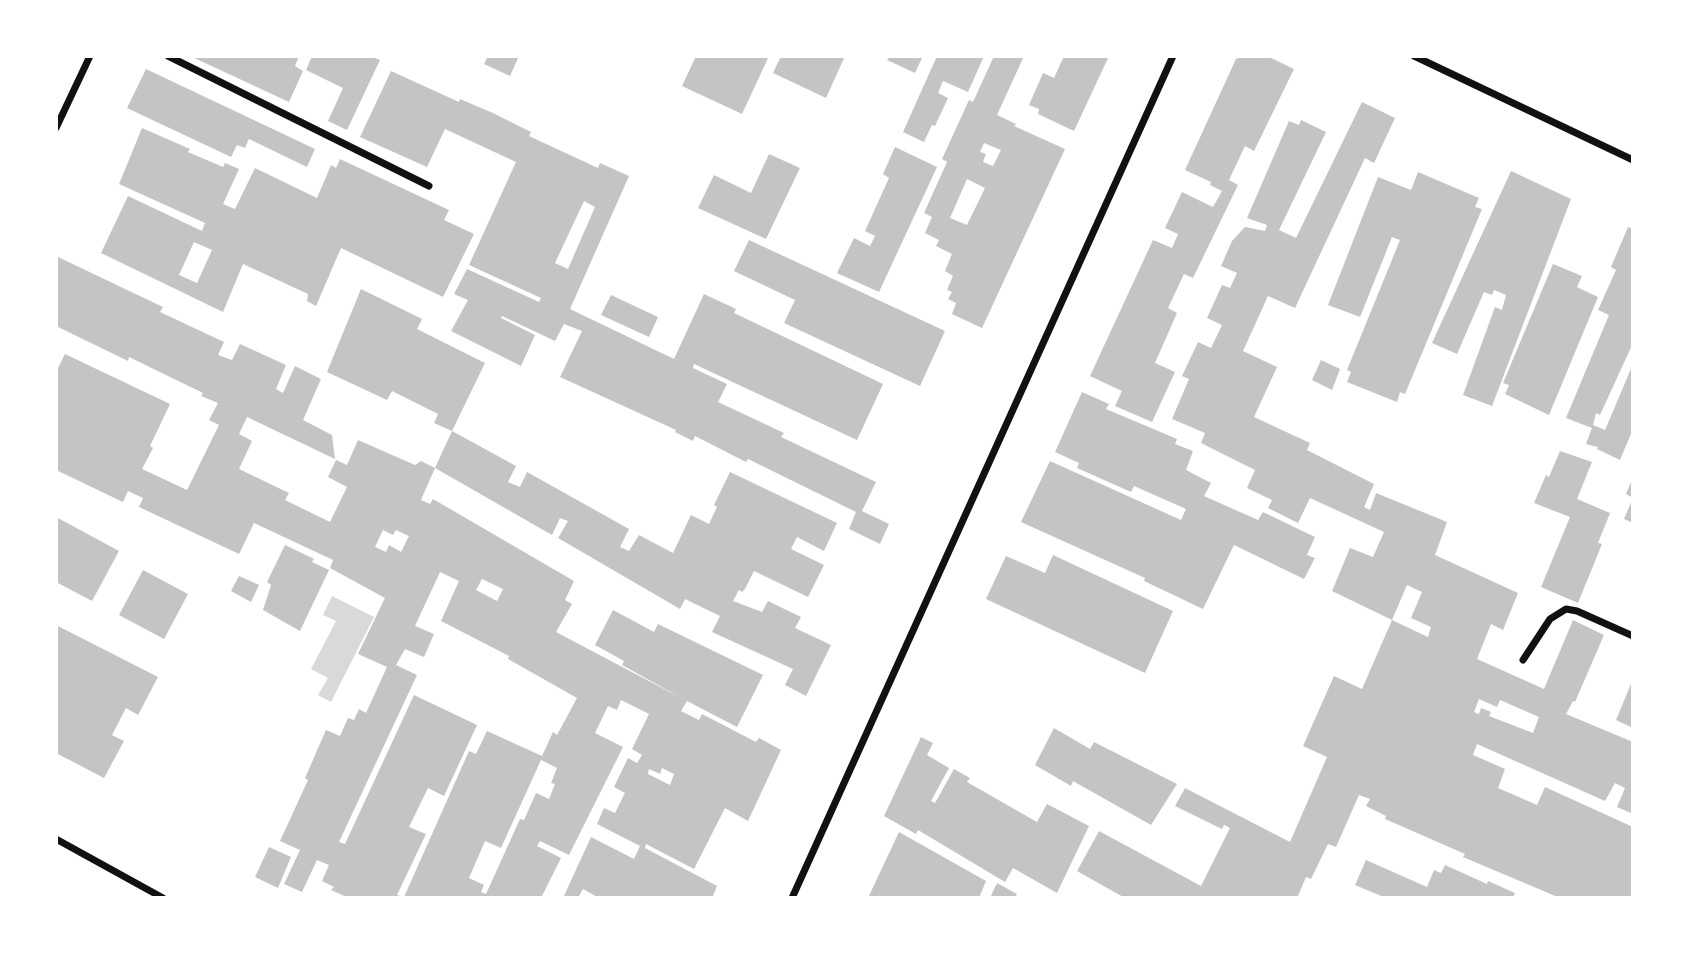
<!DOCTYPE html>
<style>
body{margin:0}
#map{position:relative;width:1689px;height:954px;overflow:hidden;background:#fff;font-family:"Libre Baskerville",serif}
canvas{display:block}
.frame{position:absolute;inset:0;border:58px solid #fff;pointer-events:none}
</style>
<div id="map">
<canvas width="1689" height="954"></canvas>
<div class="frame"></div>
</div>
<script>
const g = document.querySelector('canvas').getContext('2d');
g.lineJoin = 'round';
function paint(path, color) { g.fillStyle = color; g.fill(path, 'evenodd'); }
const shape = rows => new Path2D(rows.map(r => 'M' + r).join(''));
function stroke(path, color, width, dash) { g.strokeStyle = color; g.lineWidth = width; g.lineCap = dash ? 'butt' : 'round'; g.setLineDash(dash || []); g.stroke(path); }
const water = shape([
 [332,596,374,617,331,702,318,695,328,678,311,669,336,621,323,615]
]);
const building = shape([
 [190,56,299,56,295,66,303,71,289,102],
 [312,56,370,56,380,60,347,130,328,121,343,88,306,70],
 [488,56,519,56,510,76,484,64],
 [696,56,769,56,742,114,682,86],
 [781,56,845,56,826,98,773,73],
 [890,56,923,56,915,73,887,60],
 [937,56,984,56,968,92,943,81,938,93,948,98,935,126,932,125,924,142,903,132],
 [994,56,1024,56,997,115,1016,124,1014,126,1065,149,982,328,952,314,956,303,948,299,952,292,947,290,953,276,945,271,952,254,936,246,939,240,925,233,932,217,924,213,947,162,942,159,969,100,973,102],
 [984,143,1001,150,993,166,983,162,986,154,980,152],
 [967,179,985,188,967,225,950,218],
 [1064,56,1109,56,1074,131,1038,114,1039,109,1029,105,1043,73,1054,78],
 [1242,56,1267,56,1294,69,1254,151,1245,146,1229,180,1238,185,1193,278,1184,274,1168,308,1177,313,1155,363,1175,372,1152,422,1115,406,1122,391,1090,376,1153,240,1172,248,1178,234,1165,228,1182,192,1213,207,1222,191,1210,185,1211,182,1185,170,1236,59],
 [146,69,315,149,307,167,249,139,245,148,237,145,231,157,127,108],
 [391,71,459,102,460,99,493,113,531,132,529,136,598,168,600,163,629,176,570,309,674,359,704,294,736,309,734,313,883,384,857,440,694,364,693,368,727,384,718,402,784,433,781,437,876,482,862,511,889,524,880,544,849,529,856,512,748,459,746,462,695,436,693,441,675,432,676,430,560,377,582,331,564,324,555,341,502,316,501,318,535,335,521,366,451,331,468,300,454,294,467,269,539,302,541,298,469,265,516,162,445,129,427,167,360,137],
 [584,201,595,207,568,269,555,263],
 [1362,102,1395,118,1374,163,1365,158,1295,308,1268,296,1243,351,1277,367,1254,417,1310,443,1307,450,1374,484,1364,507,1370,510,1376,493,1447,522,1435,555,1518,593,1503,630,1491,624,1477,659,1544,689,1573,620,1604,635,1575,702,1573,701,1566,714,1633,742,1633,814,1617,807,1625,788,1615,783,1605,801,1477,744,1473,755,1505,769,1498,788,1537,805,1545,787,1633,827,1633,898,1560,898,1463,857,1465,854,1385,819,1386,816,1366,806,1370,799,1359,795,1336,847,1328,844,1311,879,1306,877,1297,898,1125,898,1077,871,1099,831,1201,886,1230,828,1224,825,1222,829,1175,806,1185,788,1290,842,1327,757,1303,746,1334,676,1362,689,1392,620,1332,591,1350,548,1373,557,1384,532,1310,498,1298,523,1268,508,1272,500,1247,488,1255,470,1201,443,1205,433,1172,419,1189,379,1182,376,1198,342,1211,348,1222,325,1207,318,1222,285,1230,288,1237,273,1221,266,1232,241,1245,227,1265,231,1267,225,1247,218,1289,121,1299,125,1301,120,1326,132,1279,230,1296,238],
 [1407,585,1422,592,1411,618,1431,627,1428,637,1392,620],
 [1479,699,1497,707,1500,700,1539,717,1533,733,1489,716,1491,712,1481,708,1479,714,1474,712],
 [142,128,190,149,188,152,223,167,225,163,239,169,223,204,235,209,255,168,317,198,331,165,336,168,340,159,449,210,444,220,474,234,443,297,341,248,316,306,307,301,308,294,243,264,223,312,101,253,128,196,202,231,205,223,119,184],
 [194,242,212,250,197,283,179,275],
 [895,147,937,167,879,292,837,273,854,238,870,246,875,236,865,231,889,178,883,174],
 [769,154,800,168,766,239,698,208,714,175,751,193],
 [1511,171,1571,199,1492,406,1463,395,1495,307,1502,310,1506,295,1494,290,1492,295,1484,292,1457,354,1432,343],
 [1418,172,1479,198,1475,207,1482,209,1405,394,1400,392,1397,402,1347,382,1351,372,1347,370,1400,240,1392,237,1360,317,1328,305,1378,177,1411,190],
 [1628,227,1633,229,1633,343,1600,415,1596,413,1593,425,1605,430,1633,364,1633,429,1620,460,1597,449,1598,447,1586,444,1592,428,1566,418,1609,315,1598,310,1616,270,1611,267],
 [749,240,945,331,920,386,784,323,795,300,734,271],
 [58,257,163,307,160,312,224,342,218,355,232,360,240,344,286,365,276,389,283,393,295,366,321,379,303,420,332,435,335,459,247,417,239,434,252,441,239,469,289,493,285,500,330,522,347,487,328,477,336,460,347,465,358,440,415,465,421,461,435,468,421,500,430,504,433,499,574,581,565,600,572,604,556,632,683,699,622,665,624,661,595,645,613,610,654,632,658,624,763,675,737,727,687,701,681,711,699,720,702,714,756,742,759,738,781,750,748,821,725,808,694,869,646,844,645,848,717,886,712,898,599,898,583,889,579,896,582,898,563,898,591,837,634,859,640,846,597,824,604,808,615,813,625,793,614,787,628,758,637,763,642,755,632,749,649,714,621,700,617,710,608,706,595,733,623,747,569,855,540,841,537,846,561,858,541,898,349,898,331,890,334,887,322,881,329,865,317,860,302,892,284,884,300,850,280,841,308,780,305,778,326,730,340,736,348,718,354,720,359,709,366,713,387,667,358,654,385,598,330,568,333,560,254,523,239,554,139,507,143,498,128,491,123,502,56,470,56,372,65,354,170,404,150,446,153,448,142,469,187,490,219,425,209,420,218,403,201,396,203,393,129,357,128,361,56,326,56,262],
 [383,530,393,535,396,530,409,536,401,552,389,545,386,552,375,547],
 [440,572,459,581,441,621,509,656,508,659,577,698,557,735,553,732,542,756,487,731,476,754,469,751,404,897,397,895,426,834,409,827,428,788,444,796,477,725,414,695,345,844,339,842,417,675,396,665,405,649,424,657,434,634,415,626],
 [482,579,503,589,497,601,476,590],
 [541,760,557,768,551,783,555,784,549,799,536,793,524,820,520,819,486,894,481,892,484,885,469,878,485,841,501,848],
 [662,768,674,774,670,785,648,774,649,769,660,774],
 [1553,264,1582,276,1577,287,1598,297,1549,415,1505,394,1509,385,1503,383],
 [361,289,422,319,417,329,485,363,452,431,434,423,438,414,392,391,387,400,327,372],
 [611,295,658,317,649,337,601,315],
 [1321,360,1340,369,1332,390,1312,380],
 [1082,392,1109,404,1106,409,1177,439,1175,444,1193,451,1186,470,1211,483,1204,496,1258,520,1263,512,1315,537,1307,555,1315,558,1304,579,1234,545,1203,609,1144,581,1145,578,1021,522,1050,461,1181,520,1186,509,1134,486,1131,492,1077,468,1079,463,1055,452],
 [452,431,516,466,508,482,520,487,527,472,629,529,620,547,629,551,639,535,673,553,691,515,709,524,717,507,714,505,730,472,837,523,824,551,797,537,791,549,824,565,808,597,754,571,745,589,742,592,739,590,733,601,762,612,768,601,801,617,795,628,831,645,806,696,785,685,793,669,712,632,720,616,685,599,680,609,558,538,568,521,560,518,552,535,435,468],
 [1560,451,1592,462,1577,499,1610,513,1598,543,1602,544,1578,603,1541,587,1570,517,1534,503,1546,475,1549,477],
 [1633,477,1633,498,1626,494],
 [1633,498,1633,523,1624,519],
 [56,517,119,551,92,601,56,582],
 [285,545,314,559,312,562,329,570,300,631,263,610,271,585,267,582],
 [1053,555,1173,611,1145,673,986,599,1006,556,1045,573],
 [143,570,188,594,164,639,119,615],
 [239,576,259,585,251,602,231,591],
 [56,625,158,677,138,715,126,708,112,735,124,741,104,778,56,753],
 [1633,679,1633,728,1616,720],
 [1054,728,1090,749,1094,742,1177,784,1151,825,1073,781,1071,786,1035,765],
 [921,737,933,743,927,755,949,768,931,801,935,803,954,769,970,778,967,782,1037,822,1047,804,1089,826,1057,893,1013,868,1005,882,918,830,916,834,884,816],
 [899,832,986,881,979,898,868,898],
 [269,847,291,857,278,888,255,877],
 [1366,860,1427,887,1434,870,1441,873,1445,865,1487,884,1488,881,1515,893,1513,898,1386,898,1355,885],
 [997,883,1017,894,1015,898,990,898]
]);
const minor = shape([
 [168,56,429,186],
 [1414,56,1633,160],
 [56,128,90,56],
 [1523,660,1550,619,1566,609,1577,611,1633,636],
 [56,839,163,898],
 [792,898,1173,56]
]);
paint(water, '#d9d9d9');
paint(building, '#c4c4c4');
stroke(minor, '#111', 7);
</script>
